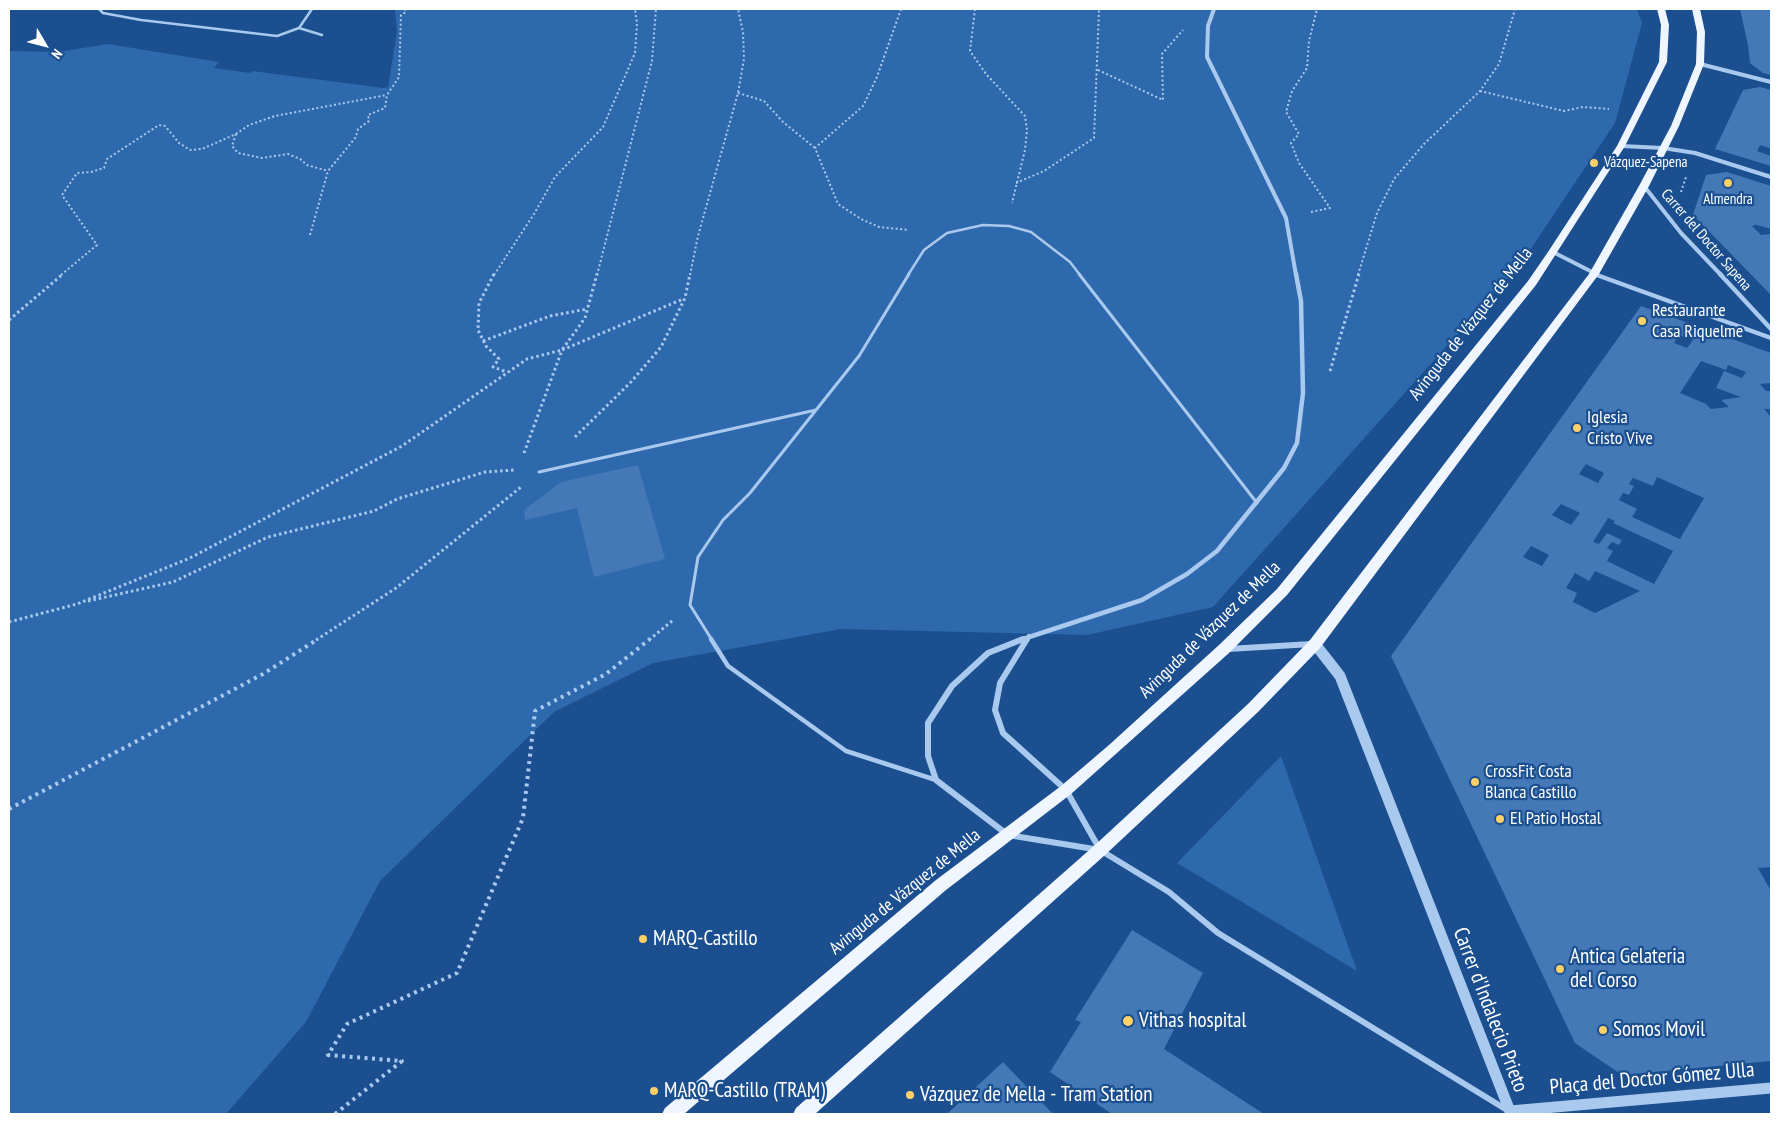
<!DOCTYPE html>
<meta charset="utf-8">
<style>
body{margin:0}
#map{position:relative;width:1780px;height:1123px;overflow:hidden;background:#1b4f8f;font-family:"PT Sans Narrow",sans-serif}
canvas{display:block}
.frame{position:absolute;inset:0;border:10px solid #fff;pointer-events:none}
.north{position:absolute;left:20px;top:20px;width:50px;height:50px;-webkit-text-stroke:4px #1b4f8f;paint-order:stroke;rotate:127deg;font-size:14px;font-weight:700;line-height:20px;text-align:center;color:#fff}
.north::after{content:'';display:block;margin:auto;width:18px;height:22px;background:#fff;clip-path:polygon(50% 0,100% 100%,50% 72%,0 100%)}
</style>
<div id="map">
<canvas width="1780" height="1123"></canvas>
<div class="frame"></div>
<div class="north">N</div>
</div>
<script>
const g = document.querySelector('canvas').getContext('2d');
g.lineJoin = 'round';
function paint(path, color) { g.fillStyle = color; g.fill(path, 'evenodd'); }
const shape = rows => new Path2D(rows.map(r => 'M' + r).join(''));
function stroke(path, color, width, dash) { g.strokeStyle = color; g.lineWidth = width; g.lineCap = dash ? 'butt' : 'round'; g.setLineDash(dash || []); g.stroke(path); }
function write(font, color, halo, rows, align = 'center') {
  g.font = font + ' "PT Sans Narrow",sans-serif'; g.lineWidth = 4.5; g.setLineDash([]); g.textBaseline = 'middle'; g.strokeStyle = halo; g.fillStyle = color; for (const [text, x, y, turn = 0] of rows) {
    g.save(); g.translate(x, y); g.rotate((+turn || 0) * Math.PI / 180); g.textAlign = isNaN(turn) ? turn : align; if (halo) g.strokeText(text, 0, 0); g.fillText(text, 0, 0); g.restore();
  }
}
const green = shape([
 [395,9,1637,9,1642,23,1615,123,1522,262,1213,607,1087,635,841,629,653,663,554,712,380,881,306,1022,226,1114,9,1114,9,51,58,52,108,44,219,62,214,68,250,73,252,71,384,88,388,87,397,31],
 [1281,756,1357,971,1177,863]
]);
const building = shape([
 [1740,9,1771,9,1771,75,1763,73,1750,63,1748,45],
 [1760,87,1771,90,1771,149,1760,145,1757,151,1771,156,1771,166,1715,149,1743,90],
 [1727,172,1771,186,1771,229,1754,224,1756,225,1752,226,1761,235,1771,234,1771,295,1693,215,1706,175],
 [1641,306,1771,353,1771,383,1760,384,1766,391,1771,391,1771,409,1764,409,1771,417,1771,867,1758,868,1771,891,1771,1061,1622,1075,1575,1043,1391,656],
 [1679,335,1693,340,1687,348,1674,343],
 [1701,361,1726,370,1728,365,1746,372,1742,378,1724,371,1716,388,1741,397,1721,400,1729,407,1711,409,1706,404,1680,393],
 [1586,464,1604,473,1598,483,1579,474],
 [1657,477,1704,498,1680,539,1632,517,1637,509,1619,500,1623,493,1629,495,1634,486,1629,484,1633,478,1653,486],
 [1561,504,1580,513,1571,525,1552,515],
 [1608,518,1615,521,1613,523,1673,551,1654,584,1607,561,1613,551,1607,548,1612,542,1619,545,1622,540,1607,533,1599,544,1593,542],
 [1531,546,1549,555,1542,566,1523,557],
 [1595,571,1640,591,1595,613,1573,602,1577,593,1566,588,1575,573,1589,581],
 [638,465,665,559,594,577,577,508,525,520,524,510,561,482],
 [1132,930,1203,973,1164,1049,1264,1114,1112,1114,1050,1072,1081,1022,1075,1020],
 [1003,1062,1053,1114,947,1114]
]);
const pathFar2 = shape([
 [901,9,877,77,863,106,815,148,838,204,861,219,879,227,909,230],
 [975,9,970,51,986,74,1025,116,1027,130,1025,150,1012,203],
 [1098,70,1163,100,1162,54,1183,30],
 [1480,91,1564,111,1583,107,1609,109],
 [738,93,764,101,783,122,815,148],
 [236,134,232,146,238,153,262,158,288,154,300,159,307,165,328,171],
 [1016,183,1044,171,1094,138,1099,9],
 [1681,192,1686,177],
 [1311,212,1330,208,1299,163,1291,143,1299,134,1286,112,1292,91,1307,68,1309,41,1317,9],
 [310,235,328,171,356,137,358,129,369,121,368,115,385,108,387,95,399,77,401,15,406,12,405,9],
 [61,275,97,245,62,195,77,173,91,172,104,168,107,159,159,125,165,126,179,143,190,150,202,149,236,134,249,125,275,116,387,95],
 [494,275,534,214,555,177,603,127,635,53,637,23,635,9],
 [597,275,652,61,656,9],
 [690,275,698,236,738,93,744,59,743,32,738,9],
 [1358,275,1377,213,1394,179,1424,144,1480,91,1499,64,1515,9]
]);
const pathFar1 = shape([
 [494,274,479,303,478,330,486,346,499,359,493,367,507,372],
 [9,320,63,274],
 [483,341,550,316,587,309],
 [1330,371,1359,274],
 [575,437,631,382,661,347,685,298,690,274],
 [524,453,562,350,683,299],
 [88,601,173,582,268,537,374,511,397,499,485,472,514,470],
 [9,622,77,604,190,558,402,446,527,359,562,350,585,318,597,274],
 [316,640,396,588,521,487],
 [649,640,672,621]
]);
const path = shape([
 [9,809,263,674,318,639],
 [335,1114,402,1061,328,1055,347,1024,457,973,523,818,535,711,606,674,650,639]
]);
const serviceFar2 = shape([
 [99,9,103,13,141,20,277,36,299,28,312,9],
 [299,28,322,35],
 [908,275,924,250,947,233,983,225,1009,226,1031,232,1070,262,1080,275]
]);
const serviceFar1 = shape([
 [1079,274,1257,503],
 [539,472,816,410],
 [712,640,690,605,698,557,723,520,750,493,859,356,909,274]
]);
const service = shape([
 [711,639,728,666,846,751,936,780]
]);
const minorFar2 = shape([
 [1214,9,1208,26,1207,57,1286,218,1296,275],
 [1700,64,1771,82],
 [1621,146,1663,148,1695,153,1771,177],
 [1644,186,1681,233,1721,275],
 [1553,252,1598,275]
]);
const minorFar1 = shape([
 [1594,274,1771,338],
 [1720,274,1771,329],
 [1020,640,1142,600,1187,574,1217,551,1284,468,1297,443,1303,393,1301,301,1296,274],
 [1027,640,1029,636]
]);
const minor = shape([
 [1023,639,988,653,952,686,928,723,928,756,936,780,1008,835,1100,850,1169,892,1218,933,1507,1110],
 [1027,639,1000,683,995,710,1003,733,1066,790,1099,848],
 [1228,649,1312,644]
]);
const tertiary = shape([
 [1315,644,1340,676,1511,1114],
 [1510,1111,1771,1088]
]);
const primary = shape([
 [1657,9,1665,9,1669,25,1667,62,1625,146,1536,285,1287,595,1229,653,1071,794,946,890,684,1114,662,1114,665,1108,936,880,1061,786,1109,745,1219,645,1277,589,1528,281,1548,252,1617,146,1659,62,1661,25,1657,9],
 [1692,9,1700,9,1705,32,1704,64,1679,126,1649,186,1599,274,1320,648,1258,712,1105,855,815,1114,793,1114,796,1108,1095,845,1248,704,1310,640,1589,274,1639,186,1671,126,1696,64,1697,32,1692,9]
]);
const markers = [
 [1594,163,5,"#ffd166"],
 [1728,183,5,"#ffd166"],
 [1642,321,5,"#ffd166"],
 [1577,428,5,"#ffd166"],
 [1475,782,5,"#ffd166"],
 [1500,819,5,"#ffd166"],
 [643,939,5,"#ffd166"],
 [1560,969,5,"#ffd166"],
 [1128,1021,6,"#ffd166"],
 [1603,1030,5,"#ffd166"],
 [654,1091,5,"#ffd166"],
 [910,1095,5,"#ffd166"]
];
const farPoinames = [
 ["Vázquez-Sapena",1604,163],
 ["Almendra",1728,200,"center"]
];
const farStreetnames = [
 ["Carrer del Doctor Sapena",1706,240,49]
];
const poiNames = [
 ["Restaurante",1652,311],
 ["Casa Riquelme",1652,332],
 ["Iglesia",1587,418],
 ["Cristo Vive",1587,439],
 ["CrossFit Costa",1485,772],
 ["Blanca Castillo",1485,793],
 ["El Patio Hostal",1510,819]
];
const streetNames = [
 ["Avinguda de Vázquez de Mella",1471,324,-52],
 ["Avinguda de Vázquez de Mella",1210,630,-44],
 ["Avinguda de Vázquez de Mella",905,892,-39]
];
const nearPoinames = [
 ["MARQ-Castillo",653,939],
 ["Antica Gelateria",1570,957],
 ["del Corso",1570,981],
 ["Vithas hospital",1139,1021],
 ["Somos Movil",1613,1030],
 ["MARQ-Castillo (TRAM)",664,1091],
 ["Vázquez de Mella - Tram Station",920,1095]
];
const nearStreetnames = [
 ["Carrer d'Indalecio Prieto",1490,1010,69],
 ["Plaça del Doctor Gómez Ulla",1652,1079,-5]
];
paint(green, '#2e69ad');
paint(building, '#4478b7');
stroke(pathFar2, '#a9c9ee', 2, [2, 2.5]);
stroke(pathFar1, '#a9c9ee', 3, [2.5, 3]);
stroke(path, '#a9c9ee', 4, [3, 4.5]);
stroke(serviceFar2, '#a9c9ee', 2.5);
stroke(serviceFar1, '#a9c9ee', 3);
stroke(service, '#a9c9ee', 4.5);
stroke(minorFar2, '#a9c9ee', 4);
stroke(minorFar1, '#a9c9ee', 4.5);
stroke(minor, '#a9c9ee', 6);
stroke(tertiary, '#a9c9ee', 11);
paint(primary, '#f0f6ff');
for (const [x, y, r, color] of markers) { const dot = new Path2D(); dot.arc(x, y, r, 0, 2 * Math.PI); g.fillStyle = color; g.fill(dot); stroke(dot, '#1b4f8f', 2); }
write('15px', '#fff', '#1b4f8f', farPoinames, 'left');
write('15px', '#fff', '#1b4f8f', farStreetnames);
write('18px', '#fff', '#1b4f8f', poiNames, 'left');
write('18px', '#fff', '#1b4f8f', streetNames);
write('21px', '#fff', '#1b4f8f', nearPoinames, 'left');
write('21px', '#fff', '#1b4f8f', nearStreetnames);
</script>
